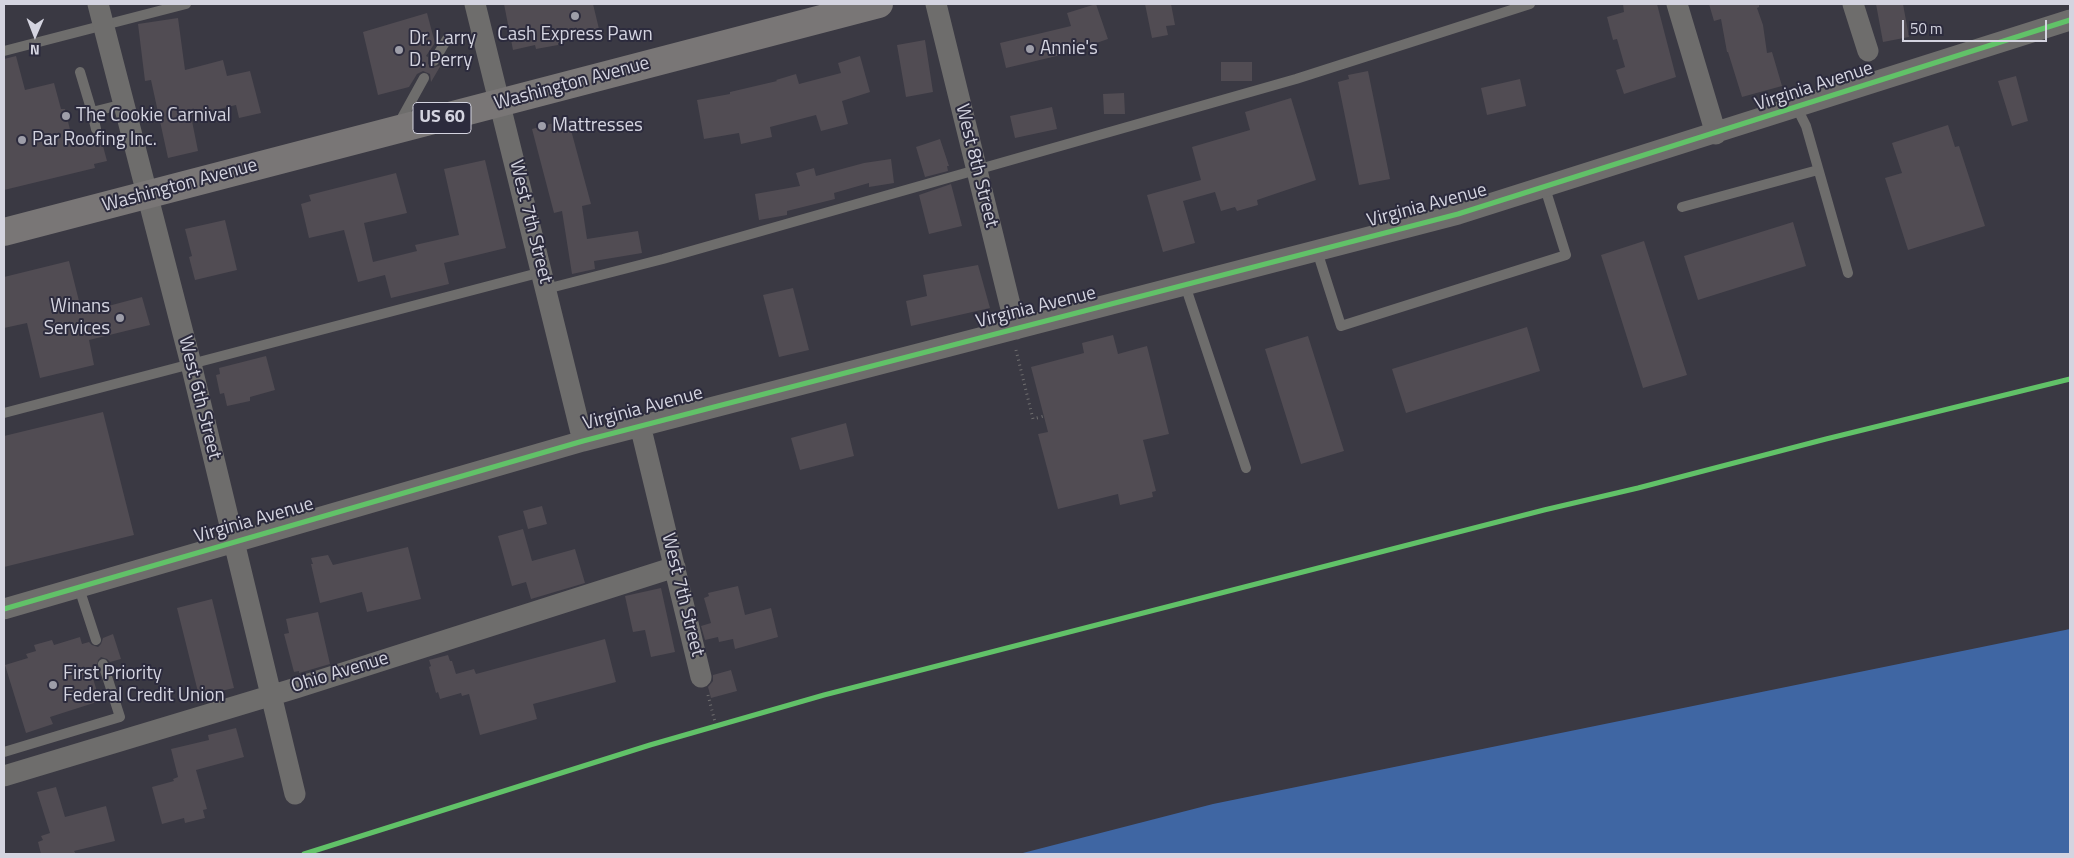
<!DOCTYPE html>
<style>
body{margin:0}
#map{position:relative;width:2074px;height:858px;overflow:hidden;background:#3a3943;font-family:"Titillium Web",sans-serif}
canvas{display:block}
.frame{position:absolute;inset:0;border:5px solid #d4d4e0;pointer-events:none}
.north{position:absolute;left:10px;top:10px;width:50px;height:50px;-webkit-text-stroke:4px #2c2b3d;paint-order:stroke;rotate:181deg;font-size:14px;font-weight:700;line-height:20px;text-align:center;color:#d4d4e0}
.north::after{content:'';display:block;margin:auto;width:18px;height:22px;background:#d4d4e0;clip-path:polygon(50% 0,100% 100%,50% 72%,0 100%)}
.scale{position:absolute;left:1902px;top:20px;width:145px;height:22px;box-sizing:border-box;border:2px solid #d4d4e0;border-top:0;padding-left:6px;font-size:15px;line-height:18px;white-space:nowrap;color:#d4d4e0;-webkit-text-stroke:4px #2c2b3d;paint-order:stroke}
</style>
<div id="map">
<canvas width="2074" height="858"></canvas>
<div class="frame"></div>
<div class="north">N</div>
<div class="scale">50 m</div>
</div>
<script>
const g = document.querySelector('canvas').getContext('2d');
g.lineJoin = 'round';
function paint(path, color) { g.fillStyle = color; g.fill(path, 'evenodd'); }
const shape = rows => new Path2D(rows.map(r => 'M' + r).join(''));
function stroke(path, color, width, dash) { g.strokeStyle = color; g.lineWidth = width; g.lineCap = dash ? 'butt' : 'round'; g.setLineDash(dash || []); g.stroke(path); }
function write(font, color, halo, rows, align = 'center') {
  g.font = font + ' "Titillium Web",sans-serif'; g.lineWidth = 4; g.setLineDash([]); g.textBaseline = 'middle'; g.strokeStyle = halo; g.fillStyle = color; for (const [text, x, y, turn = 0] of rows) {
    g.save(); g.translate(x, y); g.rotate((+turn || 0) * Math.PI / 180); g.textAlign = isNaN(turn) ? turn : align; if (halo) g.strokeText(text, 0, 0); g.fillText(text, 0, 0); g.restore();
  }
}
const water = shape([
 [2070,629,2070,854,1019,854,1213,804]
]);
const building = shape([
 [504,4,593,4,599,29,594,30,595,33,583,37,558,43,558,45,536,49,535,45,513,50],
 [1096,4,1108,39,1061,55,1006,68,1000,43,1071,26,1067,13],
 [1145,4,1171,4,1175,25,1166,26,1168,35,1152,38],
 [1623,4,1657,4,1676,77,1624,94,1616,70,1625,67,1617,39,1613,40,1607,17,1624,12],
 [1709,4,1759,4,1759,7,1757,8,1763,25,1767,53,1772,52,1782,86,1742,97,1728,52,1727,52,1721,19,1714,21],
 [1876,4,1903,4,1909,37,1883,42],
 [427,13,435,43,426,56,428,57,428,64,433,68,441,65,431,82,430,74,423,71,417,74,409,87,378,95,363,32],
 [178,18,185,70,223,60,227,76,250,71,261,113,239,118,236,105,191,116,198,151,168,158,151,80,145,81,138,24],
 [925,40,933,92,906,97,897,45],
 [16,56,25,90,54,83,61,109,65,109,72,138,86,135,87,139,100,135,107,161,94,164,95,168,4,190,4,59],
 [860,56,870,92,842,101,848,124,821,131,816,115,770,127,772,137,741,144,739,133,704,139,697,100,730,94,730,92,777,81,776,80,796,74,799,84,841,73,838,63],
 [1221,62,1252,62,1252,81,1221,81],
 [1368,71,1390,179,1359,185,1338,82,1349,79,1348,75],
 [2016,76,2028,121,2012,126,1998,81],
 [1520,79,1526,106,1487,115,1481,88],
 [1124,93,1125,114,1104,114,1103,94],
 [1291,98,1316,180,1257,200,1258,205,1237,211,1235,207,1221,211,1215,192,1183,201,1195,243,1163,252,1147,195,1201,180,1192,147,1250,130,1245,112],
 [1052,107,1057,129,1015,138,1010,116],
 [568,119,591,204,582,206,587,239,638,231,642,253,594,261,595,269,572,274,562,211,554,213,532,129],
 [1948,125,1955,147,1959,146,1985,226,1908,250,1885,178,1902,173,1892,143],
 [940,139,949,166,947,166,948,171,925,177,916,147],
 [891,159,894,183,869,187,869,183,834,193,835,199,787,211,787,215,759,220,755,194,800,186,796,173,814,168,816,176,864,163],
 [485,160,506,248,444,263,449,284,391,298,385,275,358,282,344,230,309,238,301,204,311,201,309,195,396,173,407,213,364,223,373,262,417,251,415,245,459,235,444,169],
 [951,184,962,226,929,234,919,195],
 [225,220,237,270,195,280,189,257,192,256,185,229],
 [1793,222,1806,266,1698,300,1684,256],
 [1644,241,1687,375,1643,388,1601,255],
 [69,261,82,313,142,297,150,325,89,340,94,365,40,378,27,323,4,328,4,277],
 [978,265,990,308,911,326,906,301,927,296,923,275],
 [793,288,809,350,779,357,763,295],
 [1527,327,1540,371,1406,413,1392,369],
 [1113,335,1118,354,1147,346,1169,434,1143,440,1156,491,1152,492,1153,497,1120,505,1118,494,1058,509,1038,434,1048,432,1031,367,1084,353,1082,343],
 [1308,336,1344,451,1301,464,1265,349],
 [266,356,275,390,250,397,250,401,227,406,224,393,220,394,216,375,220,374,219,368],
 [103,412,134,535,4,567,4,436],
 [846,423,854,456,800,470,791,438],
 [542,506,547,524,528,529,523,511],
 [523,529,532,561,575,549,585,583,531,599,526,582,512,586,498,536],
 [408,547,421,599,367,612,362,592,320,603,311,564,313,564,311,558,328,555,333,565],
 [738,586,745,615,771,608,778,637,735,649,733,639,719,642,718,637,705,640,701,626,711,623,704,598,709,596,708,593],
 [661,588,675,652,651,657,645,630,633,632,625,596],
 [212,599,234,688,199,696,177,608],
 [318,612,330,664,299,673,299,671,294,672,284,634,289,633,286,619],
 [113,634,121,659,110,662,107,659,101,657,98,660,97,666,90,669,100,701,50,717,53,724,26,733,5,665,28,658,26,654,36,651,34,645,52,640,54,645,80,637,82,644,89,642,92,645,98,647,101,644,103,638],
 [605,639,616,682,533,704,537,719,480,735,469,694,462,696,461,693,440,699,438,692,436,693,429,667,431,666,429,660,448,655,450,661,452,661,456,674,474,669,476,674],
 [731,670,737,691,711,698,708,687,713,681,713,675],
 [236,728,244,757,196,770,207,809,203,810,205,818,185,823,184,818,162,824,152,787,174,781,173,779,178,777,171,749,209,740,208,735],
 [56,787,65,817,106,806,115,841,74,851,76,854,41,854,38,842,43,840,41,836,50,833,37,792]
]);
const path = shape([
 [1016,350,1033,419,1044,416],
 [708,695,716,726],
 [304,854,650,745,824,695,1544,510,1638,488,1826,439,2070,379]
]);
const service = shape([
 [4,51,186,4],
 [434,61,447,39],
 [80,72,92,112,124,104],
 [1797,108,1806,126,1848,273],
 [92,112,96,129],
 [398,125,424,78],
 [1682,207,1818,170],
 [1317,251,1341,326,1566,255,1545,188],
 [1185,285,1246,468],
 [546,289,663,259,1296,79,1530,4],
 [4,413,542,272],
 [79,588,96,640],
 [4,752,120,717,103,664]
]);
const minor = shape([
 [98,4,191,364,295,794],
 [475,4,583,441],
 [936,4,1016,329],
 [1677,4,1716,134],
 [1853,4,1868,51],
 [640,425,701,677],
 [4,609,583,441,1458,214,2070,20],
 [4,776,296,688,675,567]
]);
const primary = shape([
 [4,232,879,4]
]);
const cycleway = shape([
 [4,609,583,441,1458,214,2070,20],
 [304,854,650,745,824,695,1544,510,1638,488,1826,439,2070,379]
]);
const markers = [
 [575,16,5,"#9e9ea9"],
 [1030,49,5,"#9e9ea9"],
 [399,50,5,"#9e9ea9"],
 [66,116,5,"#9e9ea9"],
 [542,126,5,"#9e9ea9"],
 [22,140,5,"#9e9ea9"],
 [120,318,5,"#9e9ea9"],
 [53,685,5,"#9e9ea9"]
];
const shields = [
 [442,118,58]
];
const shieldNames = [
 ["US 60",442,118]
];
const poiNames = [
 ["Cash Express Pawn",575,35,"center"],
 ["Dr. Larry",409,39],
 ["D. Perry",409,61],
 ["Annie's",1040,49],
 ["The Cookie Carnival",76,116],
 ["Mattresses",552,126],
 ["Par Roofing Inc.",32,140],
 ["Winans",110,307,"right"],
 ["Services",110,329,"right"],
 ["First Priority",63,674],
 ["Federal Credit Union",63,696]
];
const streetNames = [
 ["Washington Avenue",572,84,-15],
 ["Virginia Avenue",1814,87,-18],
 ["West 8th Street",976,166,76],
 ["Washington Avenue",180,186,-15],
 ["Virginia Avenue",1427,206,-15],
 ["West 7th Street",530,222,76],
 ["Virginia Avenue",1036,308,-14],
 ["West 6th Street",199,398,76],
 ["Virginia Avenue",643,409,-15],
 ["Virginia Avenue",254,521,-16],
 ["West 7th Street",682,595,76],
 ["Ohio Avenue",340,673,-17]
];
paint(water, '#3f66a3');
paint(building, '#514c53');
stroke(path, '#6f6e6f', 3, [1, 4]);
stroke(service, '#6e6d6c', 10);
stroke(minor, '#6e6d6c', 21);
stroke(primary, '#797676', 28);
stroke(cycleway, '#61c268', 5);
for (const [x, y, r, color] of markers) { const dot = new Path2D(); dot.arc(x, y, r, 0, 2 * Math.PI); g.fillStyle = color; g.fill(dot); stroke(dot, '#2c2b3d', 2); }
for (const [x, y, w] of shields) { const box = new Path2D(); box.roundRect(x - w / 2, y - 15.5, w, 31, 4); g.fillStyle = '#2c2b3d'; g.fill(box); stroke(box, '#d4d4e0', 1); }
write('bold 18px', '#d4d4e0', null, shieldNames);
write('19px', '#d4d4e0', '#2c2b3d', poiNames, 'left');
write('19px', '#d4d4e0', '#2c2b3d', streetNames);
</script>
